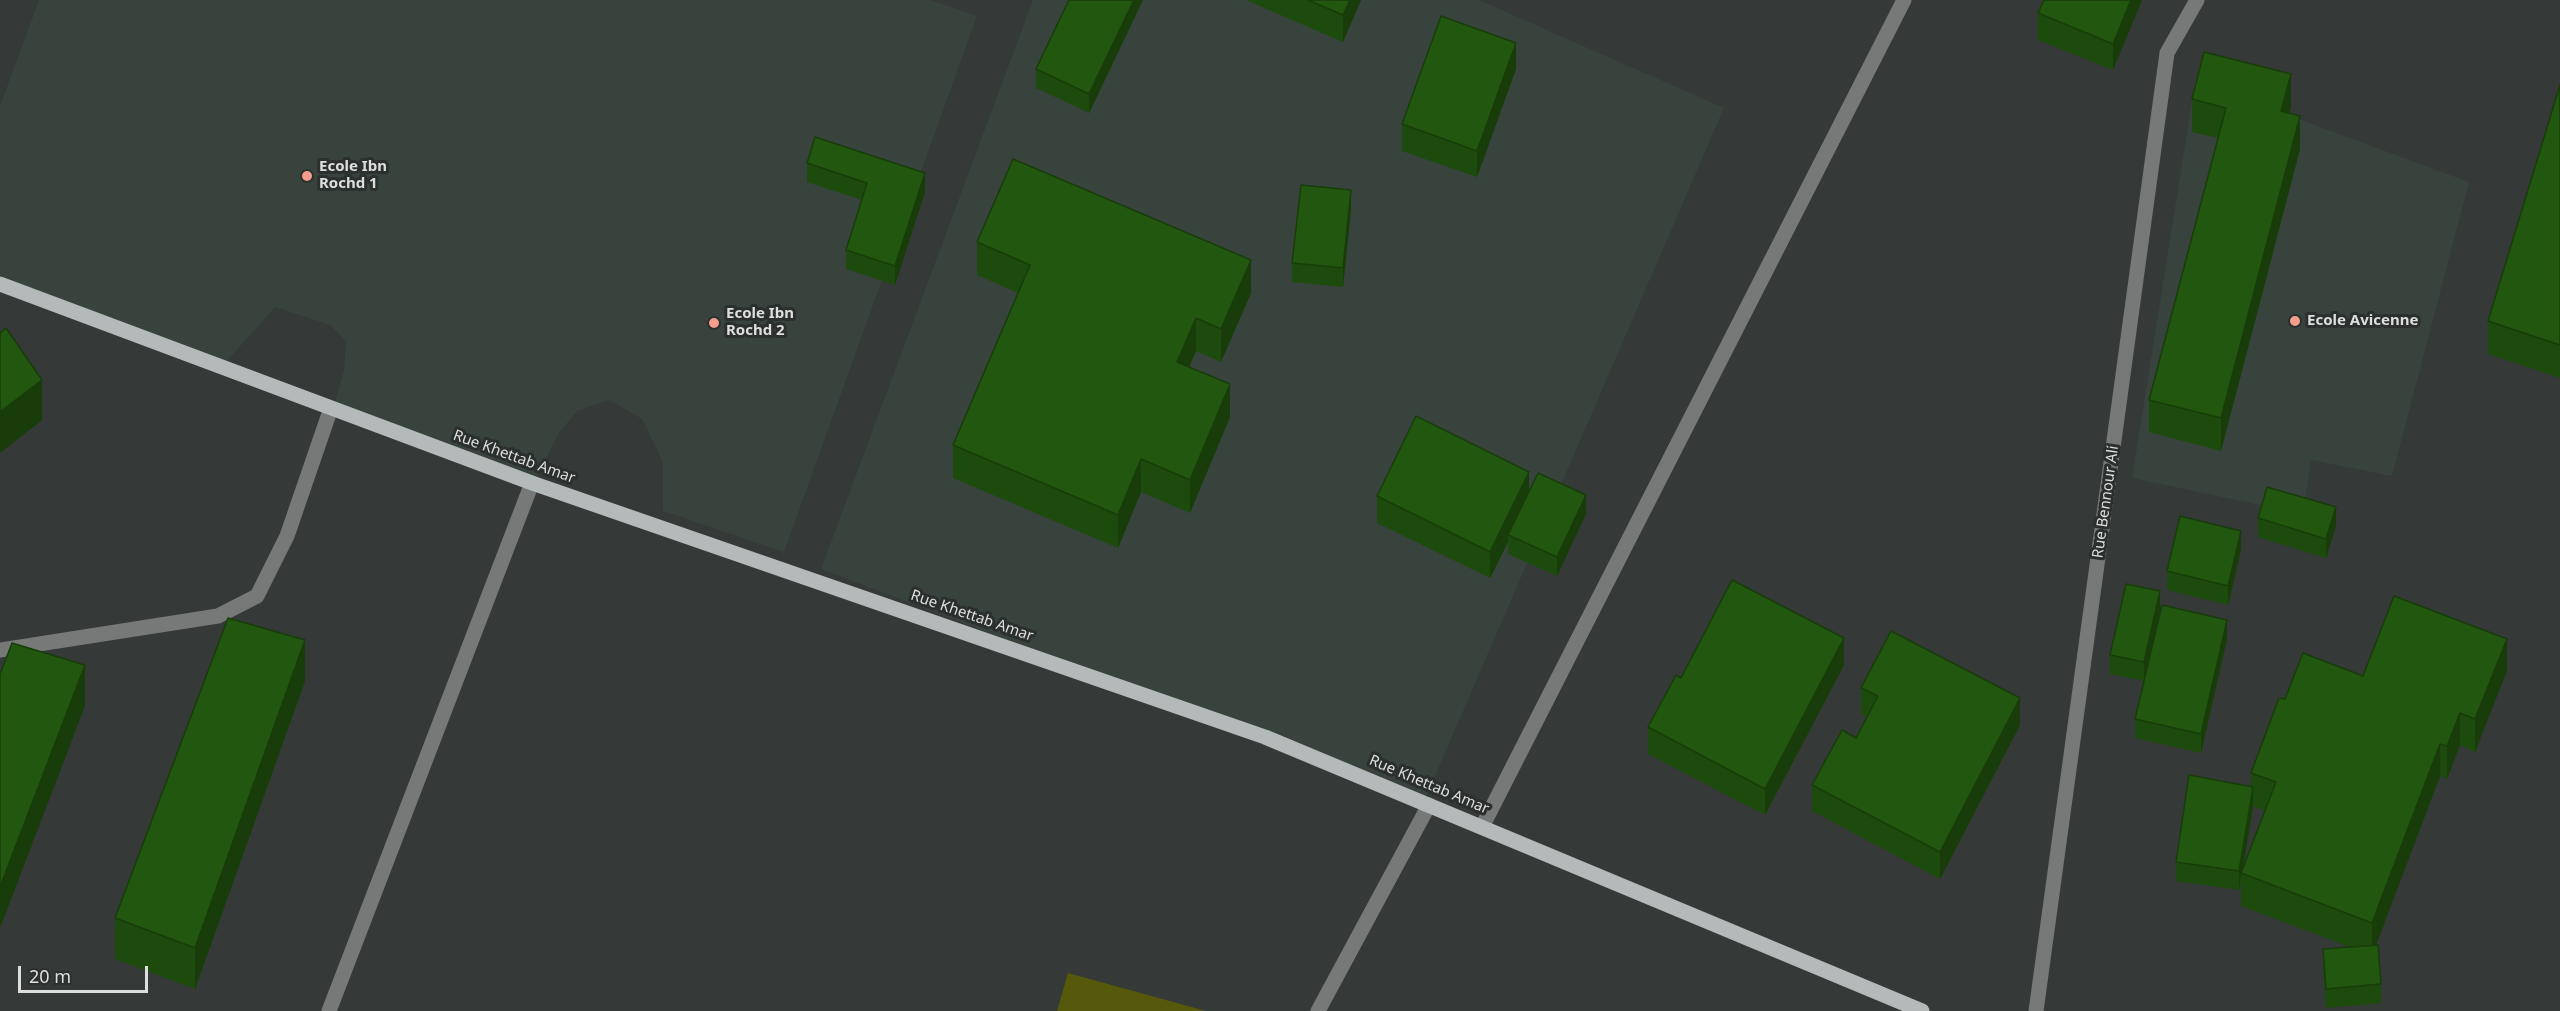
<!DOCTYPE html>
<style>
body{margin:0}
#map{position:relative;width:2560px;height:1011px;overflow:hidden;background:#353937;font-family:"Noto Sans",sans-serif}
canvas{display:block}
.scale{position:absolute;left:18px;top:966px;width:130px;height:27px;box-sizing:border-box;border:3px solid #dddfde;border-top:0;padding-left:8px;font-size:18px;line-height:21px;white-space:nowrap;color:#dddfde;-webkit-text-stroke:4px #2b2f2d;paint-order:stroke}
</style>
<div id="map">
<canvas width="2560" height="1011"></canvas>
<div class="scale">20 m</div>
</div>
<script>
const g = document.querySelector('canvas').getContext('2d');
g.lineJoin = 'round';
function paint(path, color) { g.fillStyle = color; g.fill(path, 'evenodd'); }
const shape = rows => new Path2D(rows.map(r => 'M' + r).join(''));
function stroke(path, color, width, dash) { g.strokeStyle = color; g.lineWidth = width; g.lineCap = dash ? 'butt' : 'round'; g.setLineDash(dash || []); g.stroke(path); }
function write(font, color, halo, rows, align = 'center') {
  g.font = font + ' "Noto Sans",sans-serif'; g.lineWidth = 6; g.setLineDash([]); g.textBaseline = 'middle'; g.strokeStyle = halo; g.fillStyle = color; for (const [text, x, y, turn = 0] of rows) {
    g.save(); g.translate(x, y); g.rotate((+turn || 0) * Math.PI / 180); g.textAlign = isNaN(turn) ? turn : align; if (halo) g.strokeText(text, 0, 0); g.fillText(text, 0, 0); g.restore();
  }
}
const built = shape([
 [39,0,931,0,977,16,784,552,663,511,663,462,642,419,609,400,577,411,558,434,537,476,505,474,335,402,344,370,346,341,330,325,275,307,226,362,0,277,0,106],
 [1033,0,1479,0,1724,108,1425,799,821,569],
 [2196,76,2279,87,2277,111,2469,182,2392,476,2311,460,2303,514,2132,478]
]);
const green = shape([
 [1068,973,1206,1011,1057,1011]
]);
const minor = shape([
 [0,650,218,616,257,596,287,536,331,408],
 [1482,827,1904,0],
 [329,1011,532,483],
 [1318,1011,1429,805],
 [2036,1011,2167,53,2197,0]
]);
const major = shape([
 [0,284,532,483,1265,737,1922,1011]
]);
const wall = shape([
 [1143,0,1089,113,1036,88,1036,69],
 [1246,0,1361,0,1343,42],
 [2044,0,2142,0,2113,70,2038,40,2038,13],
 [1516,69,1477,177,1402,151,1402,124],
 [2560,85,2560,378,2488,354,2488,321],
 [2192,99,2291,107,2289,113,2300,149,2221,451,2149,432,2149,400,2218,138,2192,132],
 [807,163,925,192,895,285,846,269,846,250,862,200,807,182],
 [1351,209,1343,287,1292,282,1292,263],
 [977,242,1251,293,1221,362,1196,351,1189,367,1230,417,1190,513,1141,492,1118,548,953,478,953,445,1018,293,977,275],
 [1529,490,1586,514,1557,576,1508,554,1508,542,1490,578,1377,523,1377,496],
 [2258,518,2336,526,2326,558,2258,537],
 [2241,550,2228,605,2167,590,2167,571],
 [2160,609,2151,652,2227,639,2201,753,2135,738,2135,719,2144,681,2110,674,2110,655],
 [1844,665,1765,815,1648,754,1648,727,1681,678],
 [2507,671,2475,752,2460,745,2447,779,2440,776,2376,945,2381,984,2381,1003,2326,1008,2323,968,2323,949,2350,947,2241,906,2241,882,2239,890,2176,881,2176,862,2251,787,2251,773,2285,699,2363,676],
 [2253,806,2265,811,2243,868],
 [305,681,195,989,115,959,115,918],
 [1861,688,2020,725,1940,879,1812,811,1812,785,1856,738,1867,717,1861,714]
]);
const shadedWall = shape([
 [1134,0,1143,0,1089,113,1089,94],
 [1350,0,1361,0,1343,42,1343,15],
 [2131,0,2142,0,2113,70,2113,44],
 [1516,43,1516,69,1477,177,1477,151],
 [2291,74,2291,107,2281,144,2281,111],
 [2300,116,2300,149,2221,451,2221,418],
 [925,173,925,192,895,285,895,266],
 [1351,190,1351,209,1343,287,1343,268],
 [1251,260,1251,293,1221,362,1221,329],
 [1196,318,1196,351,1177,395,1177,362],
 [42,380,42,420,0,453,0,412],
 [1230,384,1230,417,1190,513,1190,480],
 [1141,459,1141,492,1118,548,1118,515],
 [1529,472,1529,498,1508,535,1508,542,1490,578,1490,552],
 [1586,495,1586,514,1557,576,1557,557],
 [2336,507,2336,526,2326,558,2326,539],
 [2241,531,2241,550,2228,605,2228,586],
 [2160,591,2160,609,2144,681,2144,662],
 [2227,620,2227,639,2201,753,2201,734],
 [1844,638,1844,665,1765,815,1765,789],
 [2507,639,2507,671,2475,752,2475,719],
 [305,640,305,681,195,989,195,948],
 [85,665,85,706,0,928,0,887],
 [2020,698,2020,725,1940,879,1940,852],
 [2460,713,2460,745,2447,779,2447,746],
 [2440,744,2440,776,2372,956,2372,923],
 [2253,787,2253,806,2242,874,2241,873,2239,890,2239,871]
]);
const building = shape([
 [1069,0,1134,0,1089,94,1036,69,1069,0],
 [1308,0,1350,0,1343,15,1308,0],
 [2044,0,2131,0,2113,44,2038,13,2044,0],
 [1441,16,1516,43,1477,151,1402,124,1441,16],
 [2204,52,2291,74,2281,111,2300,116,2221,418,2149,400,2226,108,2192,99,2204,52],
 [2560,85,2560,345,2488,321,2560,85],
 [815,137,925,173,895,266,846,250,867,183,807,163,815,137],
 [1013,159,1251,260,1221,329,1196,318,1177,362,1230,384,1190,480,1141,459,1118,515,953,445,1030,265,977,242,1013,159],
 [1301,185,1351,190,1343,268,1292,263,1301,185],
 [6,328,42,380,0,412,0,333,6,328],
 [1416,416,1529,472,1490,552,1377,496,1416,416],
 [1538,473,1586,495,1557,557,1508,535,1538,473],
 [2267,487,2336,507,2326,539,2258,518,2267,487],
 [2180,516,2241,531,2228,586,2167,571,2180,516],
 [1732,580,1844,638,1765,789,1648,727,1676,675,1681,678,1732,580],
 [2126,584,2160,591,2144,662,2110,655,2126,584],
 [2394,596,2507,639,2475,719,2460,713,2447,746,2440,744,2372,923,2241,873,2276,782,2251,773,2279,698,2285,699,2303,653,2363,676,2394,596],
 [2162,605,2227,620,2201,734,2135,719,2162,605],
 [228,618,305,640,195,948,115,918,228,618],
 [1891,631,2020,698,1940,852,1812,785,1842,730,1856,738,1878,696,1861,688,1891,631],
 [12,643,85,665,0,887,0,674,12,643],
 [2189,775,2253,787,2239,871,2176,862,2189,775],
 [2378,945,2381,984,2326,989,2323,949,2378,945]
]);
const markers = [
 [307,176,6,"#f49d8b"],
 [2295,321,6,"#f49d8b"],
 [714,323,6,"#f49d8b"]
];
const poiNames = [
 ["Ecole Ibn",319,167],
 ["Rochd 1",319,184],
 ["Ecole Ibn",726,314],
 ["Rochd 2",726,331],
 ["Ecole Avicenne",2307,321]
];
const streetNames = [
 ["Rue Khettab Amar",514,457,20],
 ["Rue Bennour Ali",2106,502,-82],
 ["Rue Khettab Amar",972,616,19],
 ["Rue Khettab Amar",1429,785,23]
];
paint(built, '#38433e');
paint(green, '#56590b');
stroke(minor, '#777979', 15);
stroke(major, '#b4b9b9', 15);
paint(wall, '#1d4b0d');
paint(shadedWall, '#183d0a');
paint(building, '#22570f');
stroke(building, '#183d0a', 1.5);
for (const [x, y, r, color] of markers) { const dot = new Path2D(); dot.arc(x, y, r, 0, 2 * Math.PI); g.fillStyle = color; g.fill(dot); stroke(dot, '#2b2f2d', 2); }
write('bold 15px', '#dddfde', '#2b2f2d', poiNames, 'left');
write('15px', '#dddfde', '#2b2f2d', streetNames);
</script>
